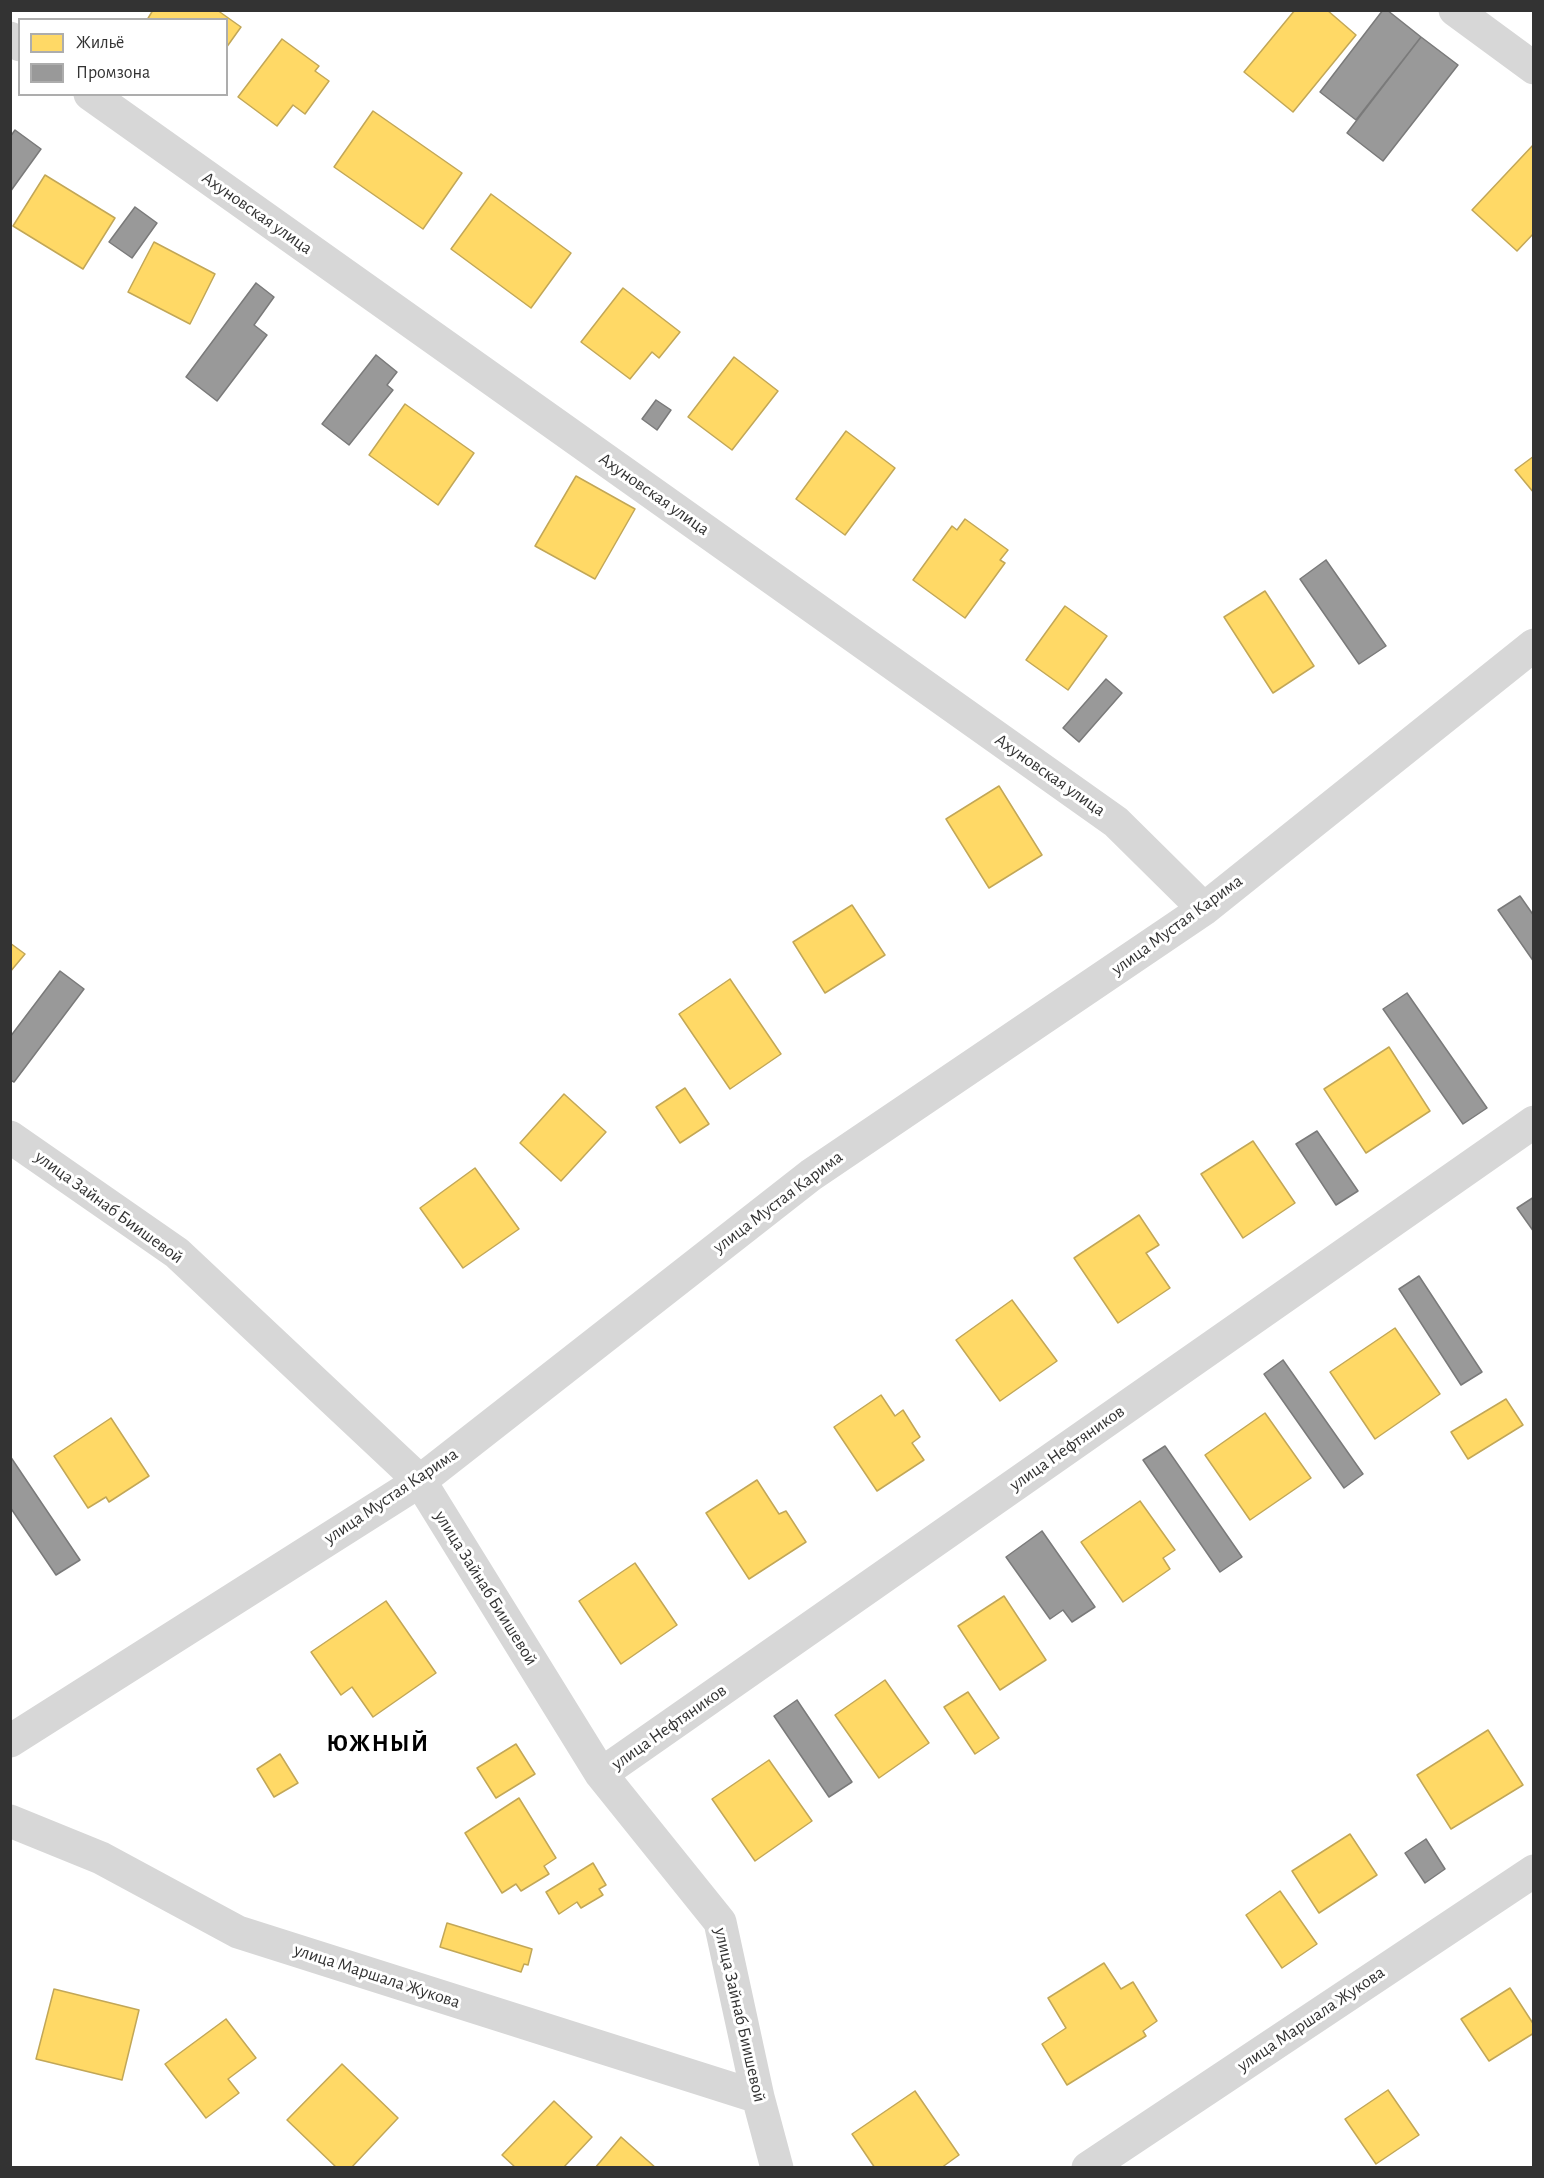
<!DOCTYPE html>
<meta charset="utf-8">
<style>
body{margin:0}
#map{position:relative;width:1544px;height:2178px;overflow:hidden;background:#fff;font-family:"Alegreya Sans",sans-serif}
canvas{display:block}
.frame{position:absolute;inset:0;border:12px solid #333;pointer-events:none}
.legend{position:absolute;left:18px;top:18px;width:210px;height:78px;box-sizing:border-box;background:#fff;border:2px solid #adadad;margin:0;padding:8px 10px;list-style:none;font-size:18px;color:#333}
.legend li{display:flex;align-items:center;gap:12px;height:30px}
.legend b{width:30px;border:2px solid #adadad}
</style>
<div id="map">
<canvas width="1544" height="2178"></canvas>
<div class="frame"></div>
<ul class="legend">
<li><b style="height:16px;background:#ffd966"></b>Жильё</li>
<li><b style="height:16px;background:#999"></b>Промзона</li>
</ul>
</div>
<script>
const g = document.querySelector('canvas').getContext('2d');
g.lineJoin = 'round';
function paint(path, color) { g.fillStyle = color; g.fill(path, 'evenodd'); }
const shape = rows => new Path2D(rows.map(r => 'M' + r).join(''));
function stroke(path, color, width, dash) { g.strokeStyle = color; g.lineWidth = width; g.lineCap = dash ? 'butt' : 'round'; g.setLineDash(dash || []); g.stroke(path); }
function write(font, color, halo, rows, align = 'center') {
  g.font = font + ' "Alegreya Sans",sans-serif'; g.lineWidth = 6; g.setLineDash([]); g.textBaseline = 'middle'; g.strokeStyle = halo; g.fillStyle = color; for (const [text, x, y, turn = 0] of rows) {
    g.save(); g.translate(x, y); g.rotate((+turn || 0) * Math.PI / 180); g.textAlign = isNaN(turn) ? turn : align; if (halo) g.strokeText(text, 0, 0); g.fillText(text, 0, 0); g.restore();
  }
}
const homes = shape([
 [153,10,217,10,241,27,226,48,226,20,147,20,153,10],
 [1295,10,1327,10,1356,35,1293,112,1244,72,1295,10],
 [282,39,319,66,315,71,329,81,305,114,293,105,277,126,238,97,282,39],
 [373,111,462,173,423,229,334,167,373,111],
 [1534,144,1534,233,1517,251,1472,210,1534,144],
 [45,175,115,218,83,269,13,226,45,175],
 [491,194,571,253,531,308,451,249,491,194],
 [154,242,215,274,190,324,128,292,154,242],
 [623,288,680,332,659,358,652,352,630,379,581,342,623,288],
 [734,357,778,391,732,450,688,417,734,357],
 [405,404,474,453,438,505,369,455,405,404],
 [846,431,895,468,845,535,796,499,846,431],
 [1534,456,1534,493,1515,470,1534,456],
 [576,476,635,509,595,579,535,546,576,476],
 [965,519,1008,550,1000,560,1005,563,965,618,913,580,952,526,957,530,965,519],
 [1265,591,1314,666,1273,693,1224,617,1265,591],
 [1065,606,1107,636,1068,690,1026,660,1065,606],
 [999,786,1042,855,989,888,946,819,999,786],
 [852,905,885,955,825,993,793,942,852,905],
 [10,943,25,954,10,972,10,943],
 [730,979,781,1054,730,1089,679,1014,730,979],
 [1389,1047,1430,1111,1366,1153,1324,1089,1389,1047],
 [685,1088,709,1124,680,1143,656,1107,685,1088],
 [564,1094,606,1132,561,1181,520,1143,564,1094],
 [1253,1141,1295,1203,1243,1238,1201,1174,1253,1141],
 [475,1168,519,1229,463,1268,420,1208,475,1168],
 [1139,1215,1159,1245,1146,1253,1170,1288,1118,1323,1074,1258,1139,1215],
 [1012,1300,1057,1361,1000,1401,956,1340,1012,1300],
 [1395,1328,1440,1394,1375,1439,1330,1372,1395,1328],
 [881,1395,895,1416,903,1410,920,1437,912,1443,924,1460,877,1491,834,1427,881,1395],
 [1506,1399,1523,1425,1468,1459,1451,1432,1506,1399],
 [1265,1413,1311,1478,1250,1520,1205,1455,1265,1413],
 [111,1418,149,1476,109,1502,106,1497,88,1508,54,1456,111,1418],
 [757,1480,779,1514,786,1511,806,1542,749,1579,706,1513,757,1480],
 [1140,1501,1175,1550,1163,1558,1170,1569,1123,1602,1081,1542,1140,1501],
 [635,1563,677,1625,621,1664,579,1601,635,1563],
 [1004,1596,1046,1660,1000,1690,958,1626,1004,1596],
 [386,1601,436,1673,373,1717,352,1687,341,1695,311,1652,386,1601],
 [885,1680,929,1743,879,1778,835,1715,885,1680],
 [968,1692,999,1738,975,1754,944,1707,968,1692],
 [1488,1730,1523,1785,1451,1829,1417,1775,1488,1730],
 [516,1744,535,1774,496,1798,477,1768,516,1744],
 [280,1754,298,1783,274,1797,257,1769,280,1754],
 [769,1760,812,1821,755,1861,712,1799,769,1760],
 [519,1798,556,1858,544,1866,549,1874,521,1891,516,1884,502,1893,465,1833,519,1798],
 [1350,1834,1377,1875,1319,1913,1292,1871,1350,1834],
 [593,1863,606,1885,599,1889,603,1895,581,1908,577,1902,559,1914,546,1892,593,1863],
 [1280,1891,1317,1944,1282,1968,1246,1915,1280,1891],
 [447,1923,532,1949,528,1965,524,1964,521,1972,440,1947,447,1923],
 [1104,1963,1121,1989,1133,1982,1157,2021,1143,2031,1146,2036,1067,2085,1042,2044,1066,2028,1048,1998,1104,1963],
 [1510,1988,1534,2025,1534,2033,1489,2061,1461,2019,1510,1988],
 [54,1989,139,2010,122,2080,36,2059,54,1989],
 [226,2019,256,2058,228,2079,239,2093,206,2118,165,2064,226,2019],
 [342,2064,398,2118,351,2168,337,2168,287,2120,342,2064],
 [1388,2090,1419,2135,1376,2164,1345,2119,1388,2090],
 [915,2091,959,2155,941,2168,875,2168,852,2134,915,2091],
 [554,2101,592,2137,563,2168,516,2168,502,2155,554,2101],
 [621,2137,656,2168,595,2168,621,2137]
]);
const industry = shape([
 [1383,10,1387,10,1421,37,1356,120,1320,92,1383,10],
 [1421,37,1458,65,1383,161,1347,133,1421,37],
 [15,130,41,149,10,192,10,137,15,130],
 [135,207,157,223,132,258,109,242,135,207],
 [256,283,274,297,254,325,267,335,217,401,186,377,256,283],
 [376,355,397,372,387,385,393,390,349,445,322,424,376,355],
 [656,400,671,410,657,430,642,419,656,400],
 [1326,560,1386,646,1359,664,1300,579,1326,560],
 [1106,679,1122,693,1079,742,1063,728,1106,679],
 [1520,896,1534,916,1534,962,1498,910,1520,896],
 [60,971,84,989,14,1082,10,1080,10,1037,60,971],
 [1407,993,1487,1108,1463,1124,1383,1009,1407,993],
 [1317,1131,1358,1191,1336,1205,1296,1144,1317,1131],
 [1534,1197,1534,1232,1517,1208,1534,1197],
 [1419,1276,1482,1372,1461,1385,1399,1289,1419,1276],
 [1283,1360,1363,1474,1344,1488,1264,1374,1283,1360],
 [1165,1446,1242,1557,1220,1572,1143,1460,1165,1446],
 [10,1456,80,1560,56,1575,10,1507,10,1456],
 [1042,1531,1095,1607,1072,1622,1063,1610,1050,1619,1006,1557,1042,1531],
 [797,1700,852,1782,829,1797,774,1716,797,1700],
 [1426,1839,1445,1869,1425,1883,1405,1853,1426,1839]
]);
const minor = shape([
 [1455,10,1534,68],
 [10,38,20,45],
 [90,94,1116,822,1204,909],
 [10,1137,177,1253,420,1481,601,1774,720,1922,758,2097,777,2168],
 [10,1741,420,1481,811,1175,1204,909,1534,645],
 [601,1774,1534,1122],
 [10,1821,101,1858,238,1932,758,2097],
 [1088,2168,1534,1871]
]);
const streetNames = [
 ["Ахуновская улица",257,213,35],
 ["Ахуновская улица",654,494,35],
 ["Ахуновская улица",1050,775,35],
 ["улица Мустая Карима",1177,925,-36],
 ["улица Мустая Карима",778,1202,-37],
 ["улица Зайнаб Биишевой",109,1207,36],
 ["улица Нефтяников",1067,1448,-35],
 ["улица Мустая Карима",391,1496,-34],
 ["улица Зайнаб Биишевой",486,1588,58],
 ["улица Нефтяников",669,1727,-35],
 ["улица Маршала Жукова",377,1976,18],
 ["улица Зайнаб Биишевой",740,2015,77],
 ["улица Маршала Жукова",1311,2019,-34]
];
const districtNames = [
 ["ЮЖНЫЙ",378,1744]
];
paint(homes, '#ffd966');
stroke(homes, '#c2a757', 1.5);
paint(industry, '#999');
stroke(industry, '#7a7a7a', 1.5);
stroke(minor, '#d7d7d7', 33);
write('18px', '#333', '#fff', streetNames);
g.letterSpacing = '1.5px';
write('bold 24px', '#000', '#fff', districtNames);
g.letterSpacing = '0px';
</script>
